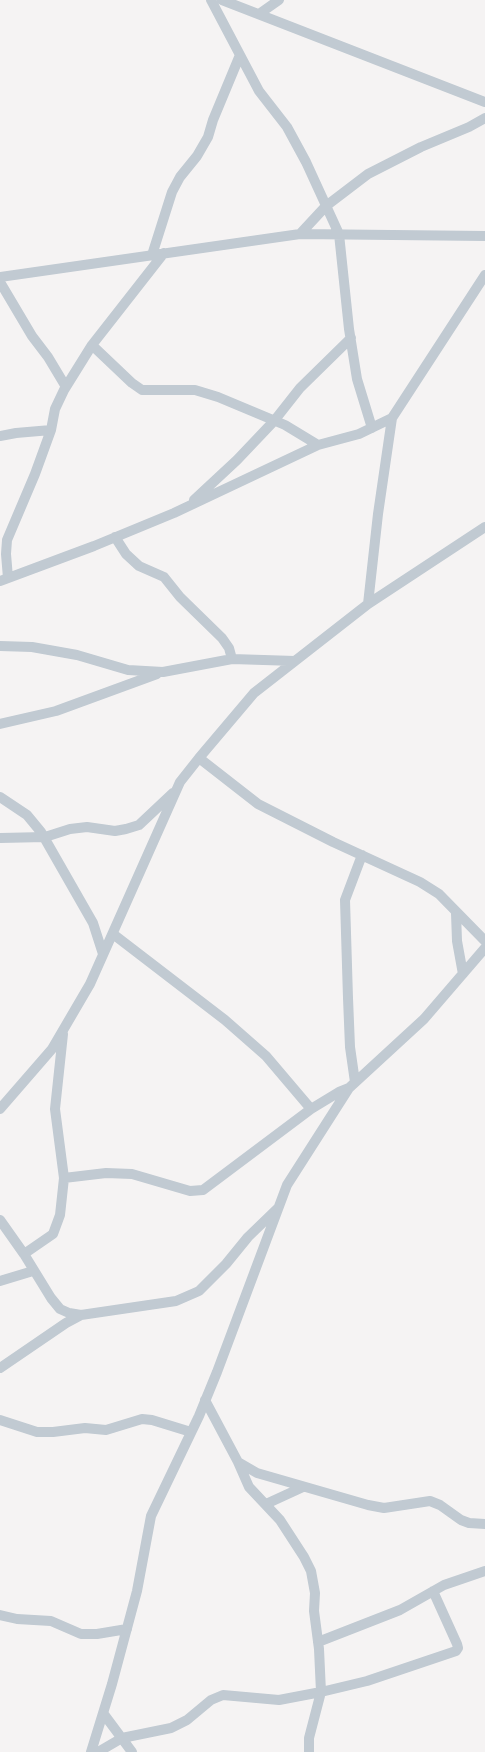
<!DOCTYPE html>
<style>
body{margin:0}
canvas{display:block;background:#f5f3f3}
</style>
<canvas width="485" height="1752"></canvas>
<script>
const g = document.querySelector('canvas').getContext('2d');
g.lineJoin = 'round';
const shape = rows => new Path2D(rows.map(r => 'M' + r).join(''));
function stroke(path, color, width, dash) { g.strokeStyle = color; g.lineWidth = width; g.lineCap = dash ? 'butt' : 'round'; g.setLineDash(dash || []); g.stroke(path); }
const minor = shape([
 [211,0,259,91,287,127,306,162,339,234,349,329,357,379,372,428],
 [222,0,485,102],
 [259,14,279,0],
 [300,234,326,206,368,174,421,147,469,127,485,118],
 [152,255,172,192,180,177,197,156,208,137,213,120,240,55],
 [0,277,300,234,485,236],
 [0,282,32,336,48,357,66,387],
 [92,345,132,383,142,390,195,390,218,397,285,425,318,445],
 [0,436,16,433,51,430],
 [194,500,237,460,274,421,300,388,351,338],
 [115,537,126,554,139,566,164,577,180,597,222,638,229,648,232,659],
 [8,578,6,554,7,540,35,474,51,430,55,409,64,390,92,345,164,253],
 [0,581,94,546,174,513,318,445,359,434,392,418],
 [368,604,378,514,392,418,485,275],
 [0,646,32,647,77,655,128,670,163,672,232,659,295,661],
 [0,724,56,711,157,674],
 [199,758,258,804,333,842,420,882,439,894,485,941],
 [0,797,27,815,41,832,93,923,103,954],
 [0,838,45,837,70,829,87,827,115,831,126,829,139,825,173,793],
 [456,913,457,941,463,974],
 [113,934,225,1020,266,1056,311,1109],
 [355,1082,350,1047,348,998,345,900,362,855],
 [0,1109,52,1049,90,984,180,782,199,758,254,693,368,604,485,527],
 [64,1178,106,1173,132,1174,190,1191,203,1190,311,1109,339,1092,349,1088],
 [0,1220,24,1254,51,1298,60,1309,69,1313,81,1315],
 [24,1254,53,1234,60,1215,64,1178,55,1109,63,1034],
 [0,1281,33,1271],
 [0,1368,66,1323,81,1315,176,1301,199,1291,226,1264,248,1237,278,1208],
 [205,1400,238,1462,257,1473,368,1505,384,1508,430,1501,440,1505,461,1520,469,1523,485,1524],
 [0,1420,37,1432,53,1432,85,1428,106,1430,142,1419,152,1420,191,1432],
 [238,1462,249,1487,280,1520,304,1557,311,1571,315,1593,314,1611,319,1649,321,1692,309,1738,309,1752],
 [266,1504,303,1487],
 [0,1615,17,1619,51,1621,81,1634,97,1634,127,1629],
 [318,1642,400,1610,444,1585,485,1571],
 [103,1713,132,1752],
 [91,1752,112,1684,137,1591,151,1516,199,1416,217,1372,287,1185,349,1088,424,1019,485,948],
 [98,1752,122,1738,171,1728,187,1720,211,1700,223,1695,279,1700,321,1692,367,1681,456,1651,458,1648,457,1644,433,1591]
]);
stroke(minor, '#c1cad2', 10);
</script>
